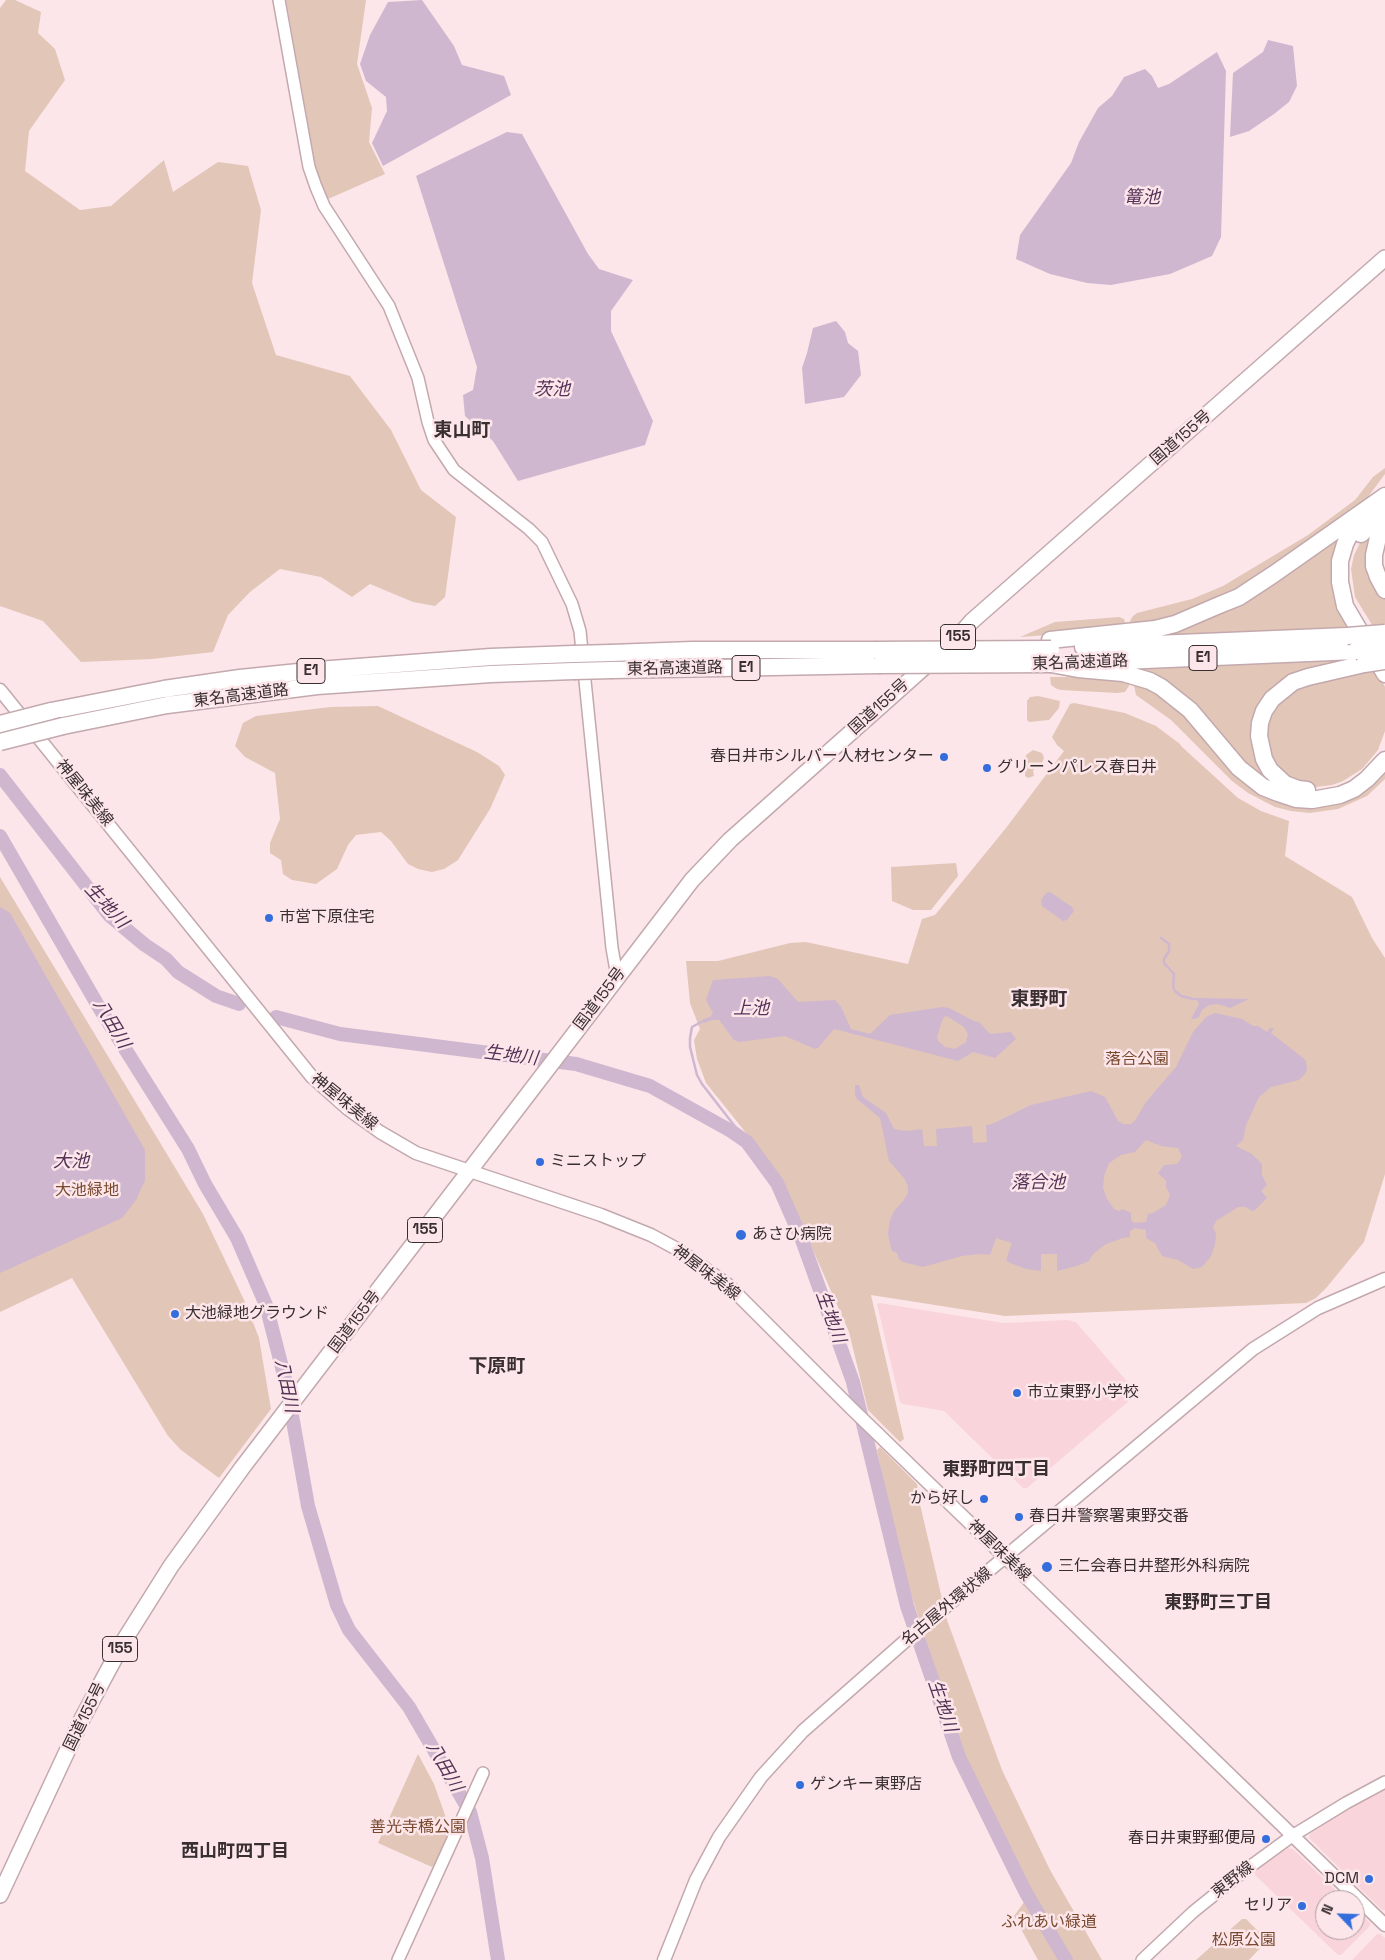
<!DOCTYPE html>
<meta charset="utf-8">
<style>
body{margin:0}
#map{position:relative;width:1385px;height:1960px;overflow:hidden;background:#fce6ea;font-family:"Space Grotesk",sans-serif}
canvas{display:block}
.north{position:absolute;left:1315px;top:1890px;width:50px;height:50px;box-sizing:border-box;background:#fce6ea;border:1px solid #ae9da0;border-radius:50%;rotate:294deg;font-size:14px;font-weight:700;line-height:20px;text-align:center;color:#392f31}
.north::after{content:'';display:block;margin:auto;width:18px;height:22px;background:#346ddc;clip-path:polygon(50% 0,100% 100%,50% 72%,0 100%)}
</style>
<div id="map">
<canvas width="1385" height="1960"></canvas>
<div class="north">N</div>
</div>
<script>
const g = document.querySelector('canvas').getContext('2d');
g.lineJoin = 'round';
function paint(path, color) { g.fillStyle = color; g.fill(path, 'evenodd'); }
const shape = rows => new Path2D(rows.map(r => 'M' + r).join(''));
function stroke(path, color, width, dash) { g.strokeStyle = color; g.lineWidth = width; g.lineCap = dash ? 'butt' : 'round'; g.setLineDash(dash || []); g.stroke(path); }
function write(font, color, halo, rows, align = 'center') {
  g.font = font + ' "Space Grotesk","Noto Sans JP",sans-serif'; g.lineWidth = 5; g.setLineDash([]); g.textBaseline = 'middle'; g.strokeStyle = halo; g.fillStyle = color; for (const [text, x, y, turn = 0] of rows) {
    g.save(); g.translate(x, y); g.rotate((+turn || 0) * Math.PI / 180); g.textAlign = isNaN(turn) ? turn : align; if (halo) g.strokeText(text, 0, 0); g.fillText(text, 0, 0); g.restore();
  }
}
const built = shape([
 [879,1303,1004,1323,1067,1320,1076,1322,1136,1392,1136,1395,1027,1488,1023,1488,944,1411,903,1404,900,1402,877,1304],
 [1385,1789,1385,1910,1382,1910,1309,1838,1310,1834,1343,1812],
 [1288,1848,1293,1849,1346,1900,1325,1900,1325,1930,1355,1930,1355,1908,1370,1923,1370,1926,1341,1955,1338,1955,1255,1875,1255,1871],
 [1377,1934,1380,1934,1385,1938,1385,1960,1352,1960]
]);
const green = shape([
 [6,0,15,0,41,12,38,33,55,49,65,80,29,131,25,171,80,210,111,206,164,160,173,192,218,162,248,166,261,210,252,283,276,355,350,376,391,430,421,490,456,517,445,597,435,606,413,602,370,584,352,597,321,577,280,569,250,592,228,615,213,652,152,659,81,662,43,621,0,606,0,8],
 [286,0,366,0,357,64,372,108,369,142,385,174,328,199,319,181,314,158],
 [1385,468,1385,474,1365,501,1217,604,1131,629,1130,621,1133,616,1137,613,1192,599,1223,586,1308,535,1355,500,1373,477],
 [1385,518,1376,588,1385,599,1385,627,1374,628,1355,597,1351,569,1354,555,1360,543,1369,531],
 [1355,521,1339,548,1353,630,1133,640,1178,628],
 [1119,617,1124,619,1127,629,1020,637,1055,622],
 [1384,656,1308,673,1256,719,1281,786,1264,783,1198,713,1127,670],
 [1376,667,1385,687,1385,731,1378,750,1362,769,1343,781,1332,785,1307,788,1296,784,1270,763,1265,718,1290,689],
 [1050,677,1106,677,1128,680,1129,686,1125,692,1117,693,1061,690,1057,689,1051,685],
 [1133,681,1176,704,1236,772,1306,805,1385,769,1385,779,1367,796,1338,809,1310,813,1291,811,1275,807,1248,793,1232,781,1171,720,1136,695],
 [1038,696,1060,701,1059,708,1049,720,1029,722,1027,720,1027,701,1030,697],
 [1074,703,1125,713,1156,726,1180,744,1181,746,1238,798,1261,811,1289,821,1285,856,1352,897,1372,938,1385,958,1385,1174,1364,1242,1327,1287,1316,1298,1306,1303,1005,1316,871,1295,904,1439,900,1442,868,1410,849,1332,791,1200,777,1175,763,1154,706,1083,697,1059,694,1040,700,1029,690,1003,686,961,718,961,790,943,806,942,908,964,922,919,935,915,1006,828,1064,751,1057,745,1052,737,1070,704],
 [378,706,477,752,499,766,505,775,490,809,458,860,444,869,432,872,418,869,408,864,391,841,381,832,356,835,348,845,337,869,316,884,292,880,283,874,281,860,270,853,270,843,280,819,275,773,245,757,235,746,243,723,256,716,330,707],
 [1033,750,1042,753,1044,758,1041,765,1033,770,1034,776,1028,778,1025,776,1026,755],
 [956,863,958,876,931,910,913,910,892,901,891,867],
 [0,877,203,1214,245,1302,259,1338,271,1409,219,1478,181,1450,168,1436,72,1278,0,1312],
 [880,1447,917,1484,919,1500,947,1620,1002,1770,1050,1870,1102,1960,1038,1960,1014,1916,1032,1891,974,1779,955,1729,908,1585,890,1514,877,1450],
 [418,1754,434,1784,451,1832,435,1865,432,1867,378,1843],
 [1242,1919,1246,1919,1266,1939,1266,1942,1249,1960,1196,1960]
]);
const water = shape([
 [422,0,454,46,462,65,504,76,511,95,383,166,372,143,387,111,386,97,366,81,360,64,370,35,388,2],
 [1268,40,1293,46,1297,86,1289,102,1274,114,1249,131,1230,137,1233,73,1263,52],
 [1217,52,1226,71,1221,237,1212,256,1170,274,1111,285,1087,283,1050,274,1016,259,1020,235,1071,163,1079,142,1098,108,1112,96,1124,77,1145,69,1152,76,1158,88,1169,84],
 [507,132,522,134,588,254,599,269,633,280,611,311,611,331,653,421,645,445,518,481,493,441,465,416,463,395,473,390,477,367,416,176],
 [836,321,845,332,848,343,858,351,861,375,844,397,805,404,802,368,807,353,813,328],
 [1050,892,1072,907,1074,911,1067,920,1063,921,1042,906,1041,900,1046,893],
 [0,907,10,913,145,1150,145,1180,136,1200,122,1218,0,1273],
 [770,976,778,979,798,1002,835,1000,841,1007,851,1029,870,1034,890,1015,942,1007,949,1008,974,1021,979,1022,990,1034,1011,1032,1016,1039,995,1058,973,1052,958,1061,834,1029,818,1048,815,1049,785,1036,739,1042,734,1040,719,1020,712,1020,704,1023,702,1020,710,1017,713,1013,706,1000,713,980],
 [947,1016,964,1027,968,1034,966,1042,955,1049,945,1047,938,1041,937,1037,942,1021,944,1017],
 [1191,998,1196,998,1249,999,1230,1008,1218,1004,1209,1005,1202,1010,1198,1018,1191,1019,1199,1004,1198,1001],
 [1215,1013,1242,1019,1253,1026,1258,1026,1267,1032,1270,1028,1274,1028,1271,1033,1303,1058,1306,1061,1307,1069,1305,1074,1299,1080,1271,1087,1259,1097,1246,1125,1243,1140,1236,1146,1252,1154,1262,1164,1262,1175,1267,1185,1261,1191,1267,1198,1255,1210,1252,1211,1246,1207,1238,1207,1216,1221,1213,1228,1216,1233,1215,1245,1211,1256,1202,1267,1193,1269,1178,1260,1162,1256,1155,1243,1146,1238,1146,1230,1134,1228,1130,1232,1130,1237,1123,1238,1106,1244,1093,1254,1089,1261,1077,1266,1057,1271,1057,1254,1041,1254,1041,1271,1026,1269,1010,1263,1006,1260,1012,1243,996,1238,990,1255,980,1254,962,1256,923,1267,903,1262,899,1259,897,1253,892,1251,888,1234,890,1220,894,1211,904,1200,908,1193,908,1186,904,1178,889,1161,880,1118,857,1099,855,1094,855,1085,859,1085,863,1097,886,1113,894,1129,907,1131,922,1129,924,1146,937,1146,936,1129,972,1126,973,1143,987,1142,986,1125,992,1124,1031,1105,1091,1091,1105,1097,1118,1121,1124,1124,1131,1124,1136,1119,1146,1102,1176,1067,1193,1032,1206,1017],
 [1146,1140,1161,1146,1178,1148,1182,1157,1177,1164,1164,1165,1158,1173,1166,1181,1166,1187,1170,1195,1166,1205,1153,1213,1148,1214,1146,1222,1134,1223,1131,1220,1131,1213,1122,1209,1120,1211,1114,1209,1107,1199,1103,1188,1104,1176,1109,1163,1121,1155,1135,1152]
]);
const stream = shape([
 [1161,938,1169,944,1169,951,1164,959,1164,963,1174,974,1173,987,1175,991,1181,996,1193,999],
 [703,1021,692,1027,690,1038,690,1047,697,1075,702,1084,747,1142]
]);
const river = shape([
 [0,775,109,915,145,945,166,959,178,972,216,996,239,1004],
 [0,836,100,1009,188,1149,205,1184,237,1238,266,1305,287,1387,308,1506,337,1605,349,1630,409,1707,470,1812,482,1858,498,1960],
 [276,1017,340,1034,576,1064,650,1086,731,1131,747,1142,777,1183,802,1240,853,1382,907,1606,959,1757,1026,1893,1066,1960]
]);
const tertiary = shape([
 [279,0,309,167,316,187,324,206,389,306,418,378,428,422,434,440,454,470,529,529,542,542,572,604,580,631,612,948,617,976],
 [398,1960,483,1773],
 [1142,1960,1193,1912,1244,1871,1292,1836,1346,1803,1385,1782]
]);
const secondary = shape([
 [0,690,312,1077,348,1109,380,1132,416,1153,601,1215,651,1235,677,1249,728,1285,851,1408,1385,1925],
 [664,1960,696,1880,719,1837,761,1777,803,1731,912,1635,1253,1349,1318,1308,1385,1279]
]);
const trunk = shape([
 [0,1895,83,1717,125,1639,171,1566,242,1468,692,880,730,840,957,638,972,621,1385,258]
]);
const motorway = shape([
 [1366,516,1350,534,1345,544,1340,561,1340,582,1345,606,1385,674],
 [1385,524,1379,533,1374,555,1374,566,1378,577,1385,590],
 [1361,534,1385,512],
 [1050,640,1155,629,1175,624,1217,606,1239,597,1274,574,1385,496],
 [1083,647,1347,636],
 [611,653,692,650,874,650],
 [1099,662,1355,651],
 [1051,664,1078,669,1123,673,1150,681,1161,687,1190,710,1239,768,1263,787,1278,793,1296,799,1312,800,1340,795,1354,789,1367,779,1385,760],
 [612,670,879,665],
 [51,711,164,689,240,678,318,670,491,657,573,654],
 [63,726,167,705,317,686,491,674,574,671],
 [1307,790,1298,789,1285,784,1270,770,1264,759,1259,736,1260,723,1264,711,1272,699,1293,682,1308,677,1364,664]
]);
const motorwayBridge = shape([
 [1347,636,1385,633],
 [874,650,1051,649],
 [1355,651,1385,648],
 [573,654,611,653],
 [1364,664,1385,661],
 [879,665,1051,664],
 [574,671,612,670],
 [0,724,51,711],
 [0,742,63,726]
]);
const markers = [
 [944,757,5,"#346ddc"],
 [987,768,5,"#346ddc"],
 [269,918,5,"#346ddc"],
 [540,1162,5,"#346ddc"],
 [741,1235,6,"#346ddc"],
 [175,1314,5,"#346ddc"],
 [1017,1393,5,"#346ddc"],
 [984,1499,5,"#346ddc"],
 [1019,1517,5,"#346ddc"],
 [1047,1567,6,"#346ddc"],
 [800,1785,5,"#346ddc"],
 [1266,1839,5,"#346ddc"],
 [1369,1879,5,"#346ddc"],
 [1302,1906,5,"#346ddc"]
];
const shields = [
 [958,637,35],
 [1203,658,28],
 [746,668,28],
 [311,671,28],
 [425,1230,35],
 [120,1649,35]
];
const shieldNames = [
 ["155",958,637],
 ["E1",1203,658],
 ["E1",746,668],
 ["E1",311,671],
 ["155",425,1230],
 ["155",120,1649]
];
const streetNames = [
 ["国道155号",1181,438,-41],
 ["東名高速道路",1080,663,-2],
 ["東名高速道路",675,669,-1],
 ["東名高速道路",241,696,-7],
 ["国道155号",879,707,-42],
 ["神屋味美線",84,793,51],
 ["国道155号",600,999,-53],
 ["神屋味美線",344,1102,39],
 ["神屋味美線",706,1273,37],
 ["国道155号",355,1322,-53],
 ["神屋味美線",999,1551,44],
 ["名古屋外環状線",947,1607,-40],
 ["国道155号",85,1717,-64],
 ["東野線",1233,1880,-38]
];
const poiNames = [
 ["春日井市シルバー人材センター",934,757,"right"],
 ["グリーンパレス春日井",997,768],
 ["市営下原住宅",279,918],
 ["ミニストップ",550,1162],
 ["あさひ病院",752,1235],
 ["大池緑地グラウンド",185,1314],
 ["市立東野小学校",1027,1393],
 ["から好し",974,1499,"right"],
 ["春日井警察署東野交番",1029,1517],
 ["三仁会春日井整形外科病院",1058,1567],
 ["ゲンキー東野店",810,1785],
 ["春日井東野郵便局",1256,1839,"right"],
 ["DCM",1359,1879,"right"],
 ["セリア",1292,1906,"right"]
];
const parkNames = [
 ["落合公園",1137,1060],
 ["大池緑地",87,1191],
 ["善光寺橋公園",418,1828],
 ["ふれあい緑道",1049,1923],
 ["松原公園",1244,1941]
];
const waterNames = [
 ["篭池",1142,198],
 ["茨池",552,390],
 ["生地川",106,906,47],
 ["上池",751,1009],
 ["八田川",111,1024,59],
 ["生地川",511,1056,7],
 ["大池",71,1162],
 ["落合池",1038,1183],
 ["生地川",830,1317,70],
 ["八田川",286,1386,78],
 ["生地川",942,1706,71],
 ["八田川",444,1767,60]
];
const neighbourhoodNames = [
 ["東野町四丁目",996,1470],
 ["東野町三丁目",1218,1603],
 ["西山町四丁目",235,1852]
];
const quarterNames = [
 ["東山町",462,431],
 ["東野町",1039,1000],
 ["下原町",497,1367]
];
paint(built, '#f9d5db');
paint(green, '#e2c6b8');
paint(water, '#cfb7d0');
stroke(stream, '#cfb7d0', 2.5);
stroke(river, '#cfb7d0', 14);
stroke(tertiary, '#c3a9ad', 14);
stroke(secondary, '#c3a9ad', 15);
stroke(trunk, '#c3a9ad', 18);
stroke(motorway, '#c3a9ad', 19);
stroke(tertiary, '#fff', 11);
stroke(secondary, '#fff', 12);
stroke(trunk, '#fff', 15);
stroke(motorway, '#fff', 16);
stroke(motorwayBridge, '#c3a9ad', 19, []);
stroke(motorwayBridge, '#fff', 16);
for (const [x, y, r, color] of markers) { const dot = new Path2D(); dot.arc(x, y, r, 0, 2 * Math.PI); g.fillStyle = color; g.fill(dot); stroke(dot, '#fce6ea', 2); }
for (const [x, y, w] of shields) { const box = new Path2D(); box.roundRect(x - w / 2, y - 12.5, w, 25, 4); g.fillStyle = '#fce6ea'; g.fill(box); stroke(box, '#392f31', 1); }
write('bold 15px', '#392f31', null, shieldNames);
write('16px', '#392f31', '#fce6ea', streetNames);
write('16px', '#392f31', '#fce6ea', poiNames, 'left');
write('16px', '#78492f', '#fce6ea', parkNames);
write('italic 18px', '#553257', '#fce6ea', waterNames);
write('bold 18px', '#392f31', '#fce6ea', neighbourhoodNames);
write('bold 19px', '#392f31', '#fce6ea', quarterNames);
</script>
